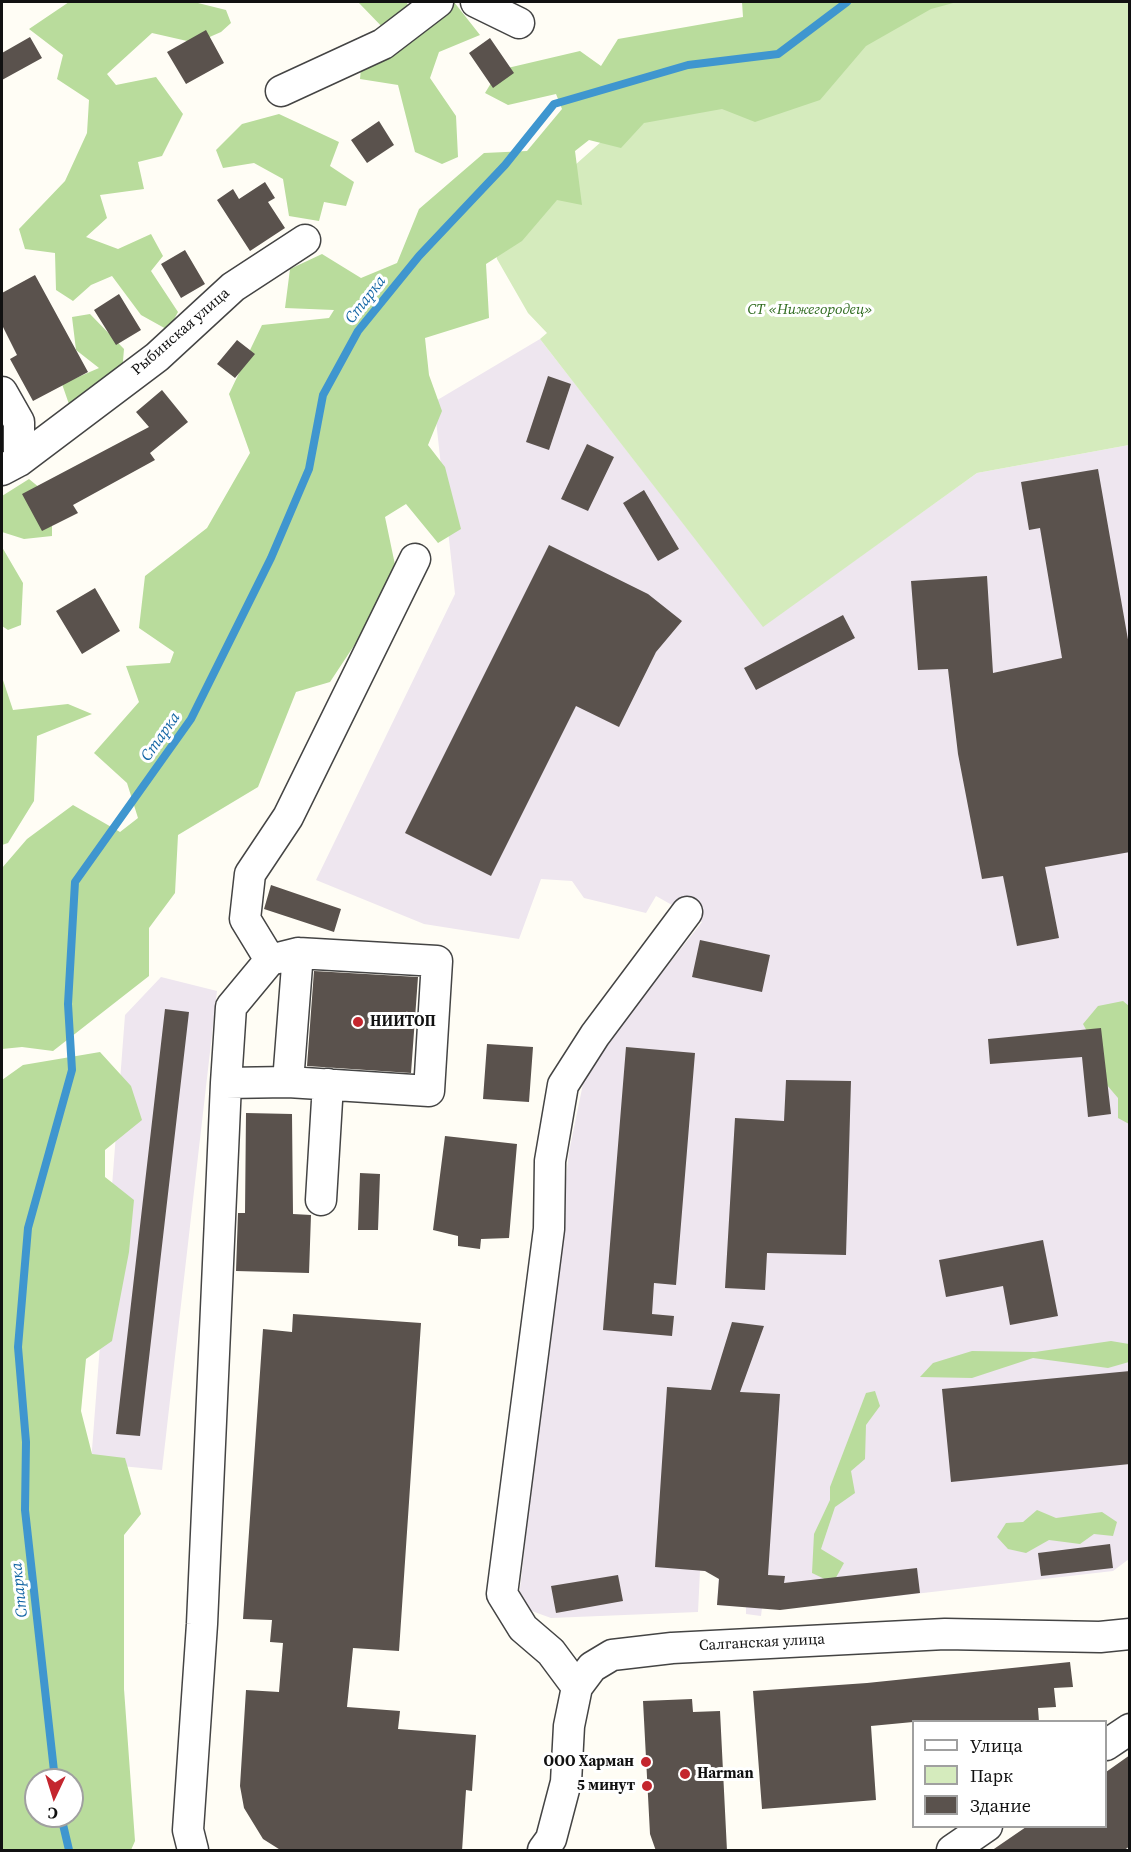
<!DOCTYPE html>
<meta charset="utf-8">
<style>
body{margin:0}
#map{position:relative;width:1131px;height:1852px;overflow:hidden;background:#fffdf5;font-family:"Source Serif 4",serif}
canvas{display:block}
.frame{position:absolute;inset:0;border:3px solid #111;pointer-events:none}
.legend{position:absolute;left:912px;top:1720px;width:195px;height:108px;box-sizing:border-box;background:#fff;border:2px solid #a0a0a0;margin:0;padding:8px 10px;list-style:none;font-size:18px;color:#111}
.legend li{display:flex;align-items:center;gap:12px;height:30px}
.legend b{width:30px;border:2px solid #a0a0a0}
.north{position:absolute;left:24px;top:1768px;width:60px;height:60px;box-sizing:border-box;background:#fff;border:2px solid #a0a0a0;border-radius:50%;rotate:184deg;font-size:16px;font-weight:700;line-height:24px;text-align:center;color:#111}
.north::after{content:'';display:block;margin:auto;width:21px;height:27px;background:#c4262e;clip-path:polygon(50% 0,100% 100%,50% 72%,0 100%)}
</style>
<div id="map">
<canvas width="1131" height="1852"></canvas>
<div class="frame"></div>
<ul class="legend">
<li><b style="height:8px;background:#fff"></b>Улица</li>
<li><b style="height:16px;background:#d5ebbd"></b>Парк</li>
<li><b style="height:16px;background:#5a524d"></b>Здание</li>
</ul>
<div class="north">С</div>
</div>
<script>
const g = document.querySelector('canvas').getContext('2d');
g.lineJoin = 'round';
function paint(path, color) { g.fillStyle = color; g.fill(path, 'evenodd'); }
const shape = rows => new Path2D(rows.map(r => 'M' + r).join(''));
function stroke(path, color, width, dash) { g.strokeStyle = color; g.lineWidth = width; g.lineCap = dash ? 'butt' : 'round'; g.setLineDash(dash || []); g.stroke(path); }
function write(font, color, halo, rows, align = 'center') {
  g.font = font + ' "Source Serif 4",serif'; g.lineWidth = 6; g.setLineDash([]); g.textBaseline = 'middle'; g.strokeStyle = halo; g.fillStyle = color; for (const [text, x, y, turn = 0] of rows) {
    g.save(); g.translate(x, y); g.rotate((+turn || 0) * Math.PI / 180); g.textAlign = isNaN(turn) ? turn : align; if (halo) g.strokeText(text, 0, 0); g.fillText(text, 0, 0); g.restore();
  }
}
const industrial = shape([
 [540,339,763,626,977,473,1129,445,1129,1559,1113,1571,811,1606,762,1608,761,1616,746,1614,746,1607,717,1605,719,1572,700,1571,698,1612,551,1618,518,1606,569,1152,586,1069,702,922,656,896,646,913,584,898,572,881,541,879,519,939,424,924,316,880,455,594,434,402],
 [161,977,217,991,162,1470,91,1463,125,1015]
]);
const green = shape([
 [895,2,1129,2,1129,445,977,473,763,627,540,339,547,333,528,313,497,259,492,239,629,117]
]);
const forest = shape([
 [69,2,194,2,226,10,231,23,221,32,196,43,152,33,107,74,116,85,156,77,183,114,162,156,138,162,144,189,100,195,107,218,86,237,118,249,151,234,163,256,151,271,178,312,168,330,141,315,112,276,91,285,73,301,56,290,55,253,25,249,19,229,65,181,87,133,89,100,57,79,63,55,29,29],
 [358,2,406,2,409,6,454,2,480,35,439,52,430,78,456,116,458,157,442,164,415,152,398,85,360,79,363,47,389,34],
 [742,2,957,2,931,9,866,46,820,100,755,122,722,109,644,123,621,148,589,140,575,151,582,205,557,200,522,241,486,264,489,318,425,338,429,375,442,411,428,445,445,467,461,529,438,543,406,504,385,517,398,579,330,682,296,692,258,787,178,835,175,893,149,928,149,976,53,1051,22,1047,2,1049,2,868,27,839,73,805,120,832,138,818,127,783,94,753,139,702,126,666,170,663,174,652,139,628,145,576,207,528,250,453,229,394,262,325,329,318,334,310,285,308,290,269,322,254,361,278,397,263,419,209,484,153,527,151,562,109,556,94,508,105,485,93,499,70,580,51,601,66,618,39,743,17],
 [279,114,339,142,330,166,354,182,346,206,324,202,319,221,289,216,283,179,254,163,223,168,216,150,242,124],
 [90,314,124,349,122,373,104,377,108,401,71,410,62,384,99,368,76,350,72,317],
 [29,479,52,498,52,536,24,539,2,532,2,496],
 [2,547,23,583,21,625,8,630,2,626],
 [2,677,13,710,68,704,92,714,37,736,34,801,8,843,2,845],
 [1123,1001,1129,1006,1129,1124,1118,1118,1118,1098,1095,1071,1099,1053,1083,1024,1098,1006],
 [100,1052,131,1086,142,1120,105,1150,105,1177,134,1200,129,1252,112,1341,86,1359,81,1411,92,1454,125,1458,141,1514,124,1535,124,1689,135,1841,131,1850,2,1850,2,1080,23,1065],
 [36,1780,72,1780,72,1816,36,1816],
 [1111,1341,1129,1344,1129,1362,1108,1368,1033,1358,972,1378,920,1377,933,1363,972,1351,1035,1352],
 [875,1391,880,1406,866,1425,865,1459,851,1471,855,1493,835,1507,821,1549,844,1563,833,1583,812,1573,814,1534,830,1500,830,1487,866,1393],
 [1037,1510,1056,1518,1102,1512,1117,1522,1113,1536,1094,1534,1080,1544,1049,1540,1026,1553,1008,1549,997,1537,1006,1523,1023,1522]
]);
const stream = shape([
 [55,1780,25,1510,26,1442,18,1347,28,1228,72,1070,68,1004,75,882,191,719,271,558,309,469,323,395,358,331,419,256,505,165,554,104,688,65,778,54,847,2],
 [61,1816,69,1850]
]);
const building = shape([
 [206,30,224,63,186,84,167,52],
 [30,37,42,58,2,80,2,53],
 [490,38,514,73,493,88,469,53],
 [379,121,394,145,367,163,351,140],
 [265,182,275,198,268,202,285,228,250,251,217,200,233,189,239,199],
 [185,250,205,284,181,298,161,264],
 [35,275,88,372,33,401,10,359,17,355,2,325,2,293],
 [119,294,141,330,116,345,94,310],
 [237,340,255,354,235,378,217,364],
 [548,376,571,384,549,450,526,442],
 [162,390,188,422,150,453,155,460,73,505,78,513,42,531,22,494,149,427,136,412],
 [587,444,614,457,588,511,561,499],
 [1098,469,1130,651,1130,852,1045,867,1059,938,1017,946,1003,876,982,879,958,754,948,669,918,670,911,581,987,576,993,673,1062,658,1040,528,1029,530,1021,482],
 [644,490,679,549,658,561,623,503],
 [549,545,648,594,682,621,656,652,619,727,576,706,491,876,405,833],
 [95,588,120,631,82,654,56,611],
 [843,615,855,638,756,690,744,668],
 [271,885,341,909,334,932,264,909],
 [700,940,770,955,762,992,692,977],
 [314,971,418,977,411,1073,307,1066],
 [165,1009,189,1012,140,1436,116,1434],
 [1101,1028,1111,1114,1088,1117,1082,1057,990,1064,988,1039],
 [487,1044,533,1047,529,1102,483,1099],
 [626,1047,695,1053,676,1285,654,1283,652,1314,674,1316,672,1336,603,1330],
 [786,1080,851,1081,846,1255,767,1253,765,1290,725,1288,735,1118,784,1121],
 [246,1113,292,1114,293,1214,311,1215,309,1273,236,1271,238,1213,245,1213],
 [445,1136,517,1144,509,1238,481,1239,480,1249,458,1246,458,1236,433,1230],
 [360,1173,380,1174,378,1230,358,1230],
 [1043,1240,1058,1316,1010,1325,1003,1286,946,1297,939,1260],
 [293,1314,421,1323,399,1651,353,1648,347,1707,400,1711,398,1729,476,1735,472,1791,466,1790,462,1851,282,1851,263,1839,244,1808,240,1786,246,1690,279,1692,283,1643,270,1642,272,1620,243,1619,263,1329,292,1332],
 [732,1322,764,1326,740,1392,780,1394,768,1575,785,1576,784,1583,917,1568,920,1593,780,1610,717,1605,719,1579,705,1571,655,1567,667,1387,711,1390],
 [1130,1371,1130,1464,951,1482,942,1389],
 [1110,1544,1113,1568,1041,1576,1038,1553],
 [618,1575,623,1601,556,1613,551,1586],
 [1070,1662,1073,1687,1054,1688,1056,1707,1038,1708,1039,1722,934,1720,871,1726,876,1800,762,1809,753,1691,867,1683],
 [692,1699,693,1712,720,1711,727,1851,656,1851,650,1834,643,1701],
 [1130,1755,1130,1846,1123,1851,991,1851,1026,1827,1106,1827,1106,1772]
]);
const minor = shape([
 [476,2,519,23],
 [281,91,383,44,438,2],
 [2,392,19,422,19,461],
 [2,470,19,461,157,357,233,287,305,240],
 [270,960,245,919,250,874,288,817,415,559],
 [288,1082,298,953],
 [321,1200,328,1084],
 [577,1687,551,1652,523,1628,502,1594,549,1229,550,1161,563,1085,595,1035,687,912],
 [1106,1745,1130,1729],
 [193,1850,188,1830,202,1624,226,1083,231,1007,270,960,298,953,437,961,429,1091,288,1082,226,1083],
 [543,1850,551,1839,566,1782,569,1726,577,1687,592,1667,612,1655,672,1648,945,1634,1100,1637,1130,1634],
 [952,1850,987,1826]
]);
const markers = [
 [358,1022,6,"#c4262e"],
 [646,1762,6,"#c4262e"],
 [685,1774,6,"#c4262e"],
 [647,1786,6,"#c4262e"]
];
const parkNames = [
 ["СТ «Нижегородец»",810,310]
];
const streetNames = [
 ["Рыбинская улица",181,332,-41],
 ["Салганская улица",762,1643,-3]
];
const poiNames = [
 ["НИИТОП",370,1022],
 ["ООО Харман",634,1762,"right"],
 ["Harman",697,1774],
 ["5 минут",635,1786,"right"]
];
const waterNames = [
 ["Старка",366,300,-52],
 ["Старка",161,737,-55],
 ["Старка",20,1590,-96]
];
paint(industrial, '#eee6ef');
paint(green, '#d5ebbd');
paint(forest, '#b9dc9c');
stroke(stream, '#3f96cf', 8);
paint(building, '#5a524d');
stroke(minor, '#444', 33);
stroke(minor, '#fff', 30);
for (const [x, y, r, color] of markers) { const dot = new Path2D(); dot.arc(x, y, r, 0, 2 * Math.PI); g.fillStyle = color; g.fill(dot); stroke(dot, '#fff', 2); }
write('italic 15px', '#2f6b1f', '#fff', parkNames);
write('15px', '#111', '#fff', streetNames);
write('bold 15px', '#111', '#fff', poiNames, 'left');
write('italic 16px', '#1768a6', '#fff', waterNames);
</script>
